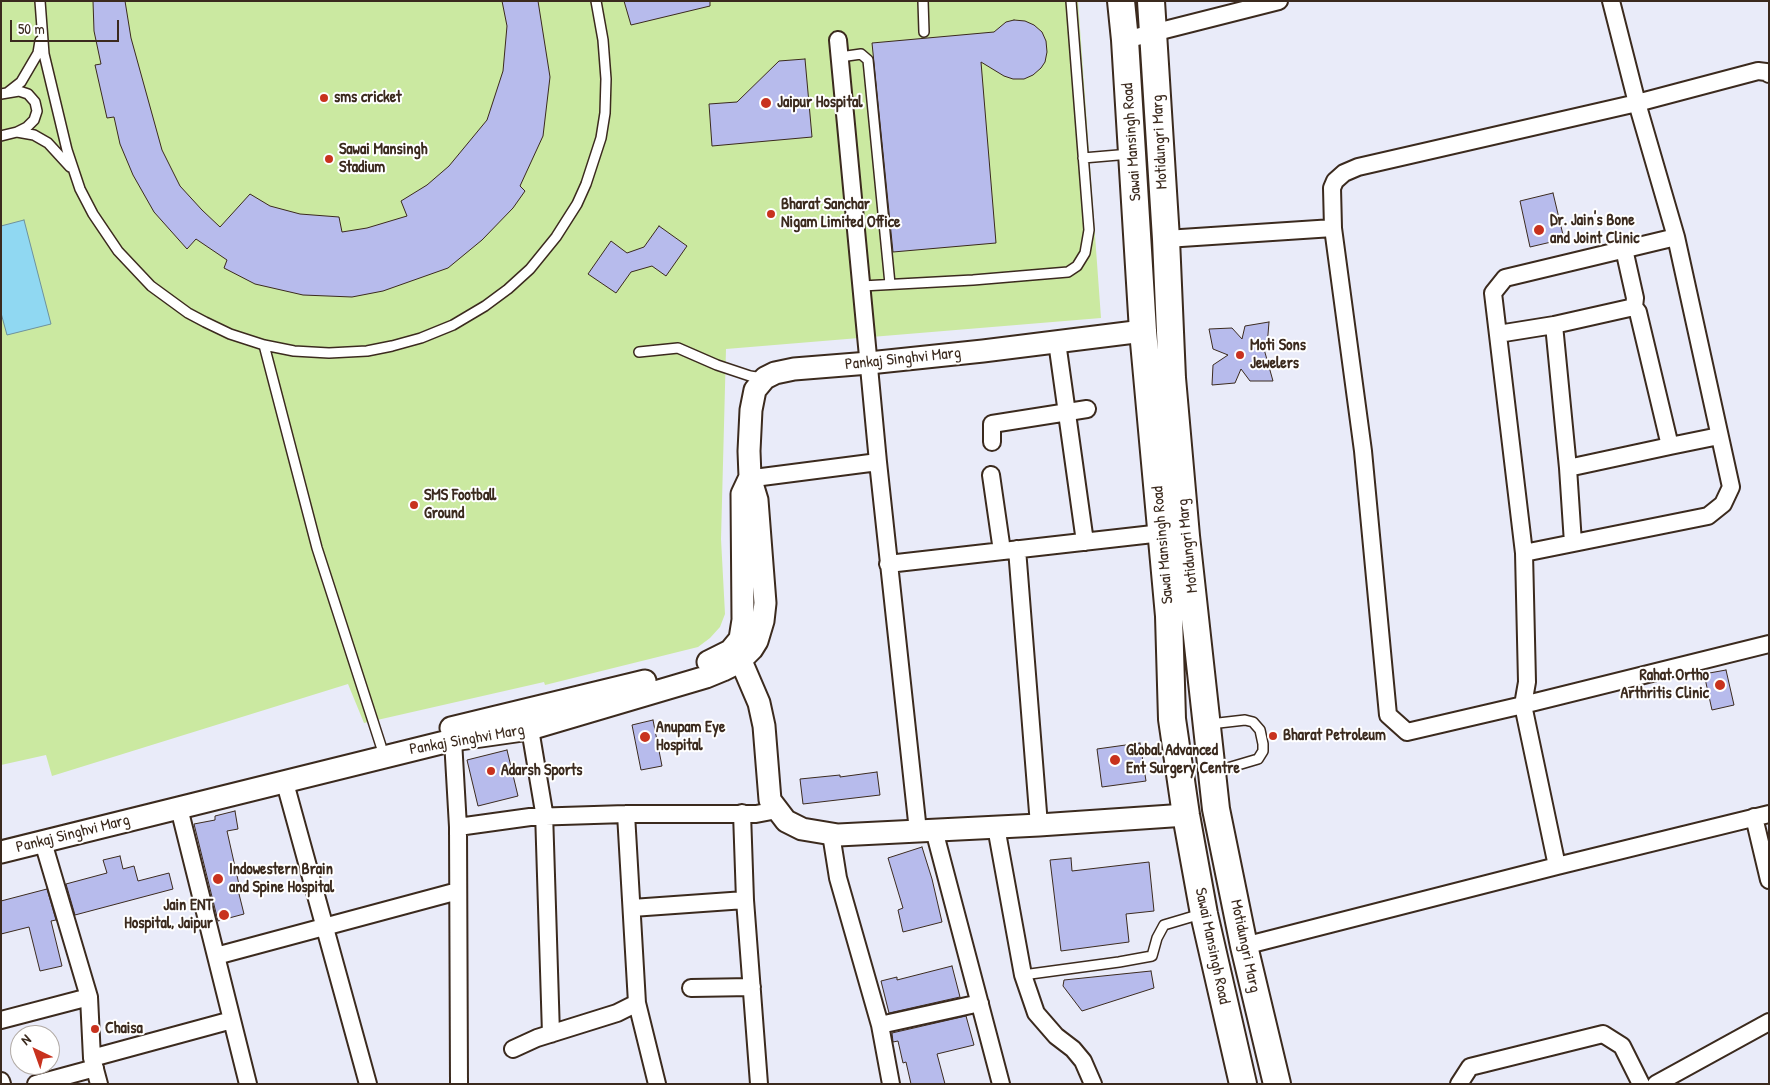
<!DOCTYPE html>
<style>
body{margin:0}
#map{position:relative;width:1770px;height:1085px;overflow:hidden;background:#e9ebf9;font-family:"Patrick Hand",sans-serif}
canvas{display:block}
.frame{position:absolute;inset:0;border:2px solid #3b2a1e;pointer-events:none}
.north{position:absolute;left:10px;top:1025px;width:50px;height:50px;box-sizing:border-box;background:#fff;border:1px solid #b1aaa5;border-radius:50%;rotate:318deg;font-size:14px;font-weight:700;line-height:20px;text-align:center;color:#3b2a1e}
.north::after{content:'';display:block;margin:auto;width:18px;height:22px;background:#c8321e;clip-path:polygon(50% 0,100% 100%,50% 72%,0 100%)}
.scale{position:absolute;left:10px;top:20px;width:109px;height:22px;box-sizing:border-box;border:2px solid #3b2a1e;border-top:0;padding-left:6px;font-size:15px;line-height:18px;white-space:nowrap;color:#3b2a1e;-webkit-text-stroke:4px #fff;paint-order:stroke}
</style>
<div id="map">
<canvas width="1770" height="1085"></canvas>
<div class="frame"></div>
<div class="north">N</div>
<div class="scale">50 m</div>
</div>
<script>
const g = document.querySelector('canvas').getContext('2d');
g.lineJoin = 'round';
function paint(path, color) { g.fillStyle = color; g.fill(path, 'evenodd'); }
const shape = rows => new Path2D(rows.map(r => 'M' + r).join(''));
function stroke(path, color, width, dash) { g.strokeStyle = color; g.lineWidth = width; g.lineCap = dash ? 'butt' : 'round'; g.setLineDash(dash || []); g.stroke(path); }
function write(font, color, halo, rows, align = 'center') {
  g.font = font + ' "Patrick Hand",sans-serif'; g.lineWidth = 4; g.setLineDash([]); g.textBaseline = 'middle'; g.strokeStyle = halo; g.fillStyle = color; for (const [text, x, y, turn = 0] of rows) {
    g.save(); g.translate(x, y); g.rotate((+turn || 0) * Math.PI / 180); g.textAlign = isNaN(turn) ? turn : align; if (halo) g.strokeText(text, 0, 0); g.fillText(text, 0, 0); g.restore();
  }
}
const green = shape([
 [1,1,1078,1,1101,318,726,349,721,539,725,614,720,627,710,638,698,647,545,685,544,682,364,723,348,684,52,776,46,755,1,765]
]);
const water = shape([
 [24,220,51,324,7,335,1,313,1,226,24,220]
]);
const building = shape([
 [93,1,125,1,131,38,162,150,180,186,202,210,220,227,250,194,270,206,300,214,339,217,342,232,367,228,407,216,401,201,427,185,449,166,487,120,503,71,507,26,502,1,538,1,550,77,543,136,520,186,525,191,513,208,482,240,448,268,383,291,352,297,303,295,255,284,224,268,227,260,196,239,187,249,154,212,133,175,120,144,114,117,107,118,95,65,101,64,94,31,93,1],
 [624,1,710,1,710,6,631,25,624,1],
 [1014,20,1025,21,1034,25,1042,32,1046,41,1047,52,1045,62,1041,68,1033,75,1024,79,1013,79,1004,76,981,62,996,243,893,252,872,43,994,32,1006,22,1014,20],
 [805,59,812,137,712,146,709,104,737,102,779,61,805,59],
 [1553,193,1564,239,1530,247,1520,201,1553,193],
 [659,226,687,246,666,276,652,266,631,272,616,293,588,274,611,241,627,253,644,247,659,226],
 [1269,322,1267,347,1264,349,1273,381,1250,381,1241,369,1235,383,1212,385,1213,365,1228,355,1213,349,1209,329,1232,328,1242,339,1245,326,1269,322],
 [1726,670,1734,705,1712,710,1704,674,1726,670],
 [653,720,662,766,641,770,632,725,653,720],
 [1140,743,1146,781,1102,787,1097,749,1140,743],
 [507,750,518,796,478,806,467,760,507,750],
 [877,772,880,795,803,804,800,779,840,775,840,777,877,772],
 [235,811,238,829,227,831,240,889,238,890,244,914,218,921,194,824,215,820,215,816,235,811],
 [922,847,932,879,942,922,903,932,898,910,903,908,888,858,922,847],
 [120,856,123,869,134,866,138,881,169,873,173,889,75,915,66,884,107,873,103,860,120,856],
 [1071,858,1072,871,1149,862,1154,911,1126,914,1129,942,1061,951,1050,860,1071,858],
 [47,889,56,920,51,921,62,966,40,971,29,927,1,934,1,901,47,889],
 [952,966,960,997,889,1013,881,981,897,977,897,980,952,966],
 [1151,971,1154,988,1082,1011,1063,986,1064,980,1151,971],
 [966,1016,974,1045,937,1054,945,1084,911,1084,906,1062,903,1063,898,1041,893,1042,892,1033,966,1016]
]);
const service = shape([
 [40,1,44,54,67,150,80,189,93,214,118,251,151,286,188,313,205,322,230,334,264,345,294,351,329,353,367,351,392,346,421,338,453,325,485,306,508,289,530,269,556,237,577,204,586,184,601,138,605,113,606,79,603,40,596,1],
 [923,1,924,32],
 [840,57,861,54,868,60,890,284],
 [7,93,19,91,28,94,35,102,37,111,34,120,27,127,17,132],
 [1,94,7,93,21,82,38,53,40,41],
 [1,136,17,132,34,135,48,143,70,167],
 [1083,158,1130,154],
 [862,286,973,280,1068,272,1077,266,1085,253,1089,230,1071,1],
 [264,345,317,548,381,746],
 [639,352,678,348,717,365,750,376,763,378],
 [1210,724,1245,720,1253,722,1260,730,1263,744,1263,751,1258,759,1214,772],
 [1023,975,1119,962,1152,956,1157,938,1164,925,1201,914]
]);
const minor = shape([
 [838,40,878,462,918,831],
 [1125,40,1279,1],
 [1769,74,1766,72,1758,71,1637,103,1358,167,1344,173,1335,181,1332,188,1333,228,1363,451,1388,715,1407,732,1523,705,1769,644],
 [1166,239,1333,228],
 [1624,249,1635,298,1634,307],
 [1554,325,1568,468],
 [1498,334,1554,325,1634,307,1638,312,1670,446,1719,436],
 [1057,342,1085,542],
 [992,442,992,424,1087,409],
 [991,475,1002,551],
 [750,477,754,478,878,462],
 [1573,543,1568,468,1670,446],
 [1017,549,1039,825],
 [1524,553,1708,516,1723,504,1731,487,1676,237,1637,103,1611,1],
 [888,564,1162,533],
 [530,729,544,812,551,1034],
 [453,740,458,827,459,1084],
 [285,783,368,1084],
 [179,808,248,1084],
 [742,813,745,900,759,1084],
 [1754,817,1769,880],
 [458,827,530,817,626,814,756,814,777,810],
 [996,827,1023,975,1036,1013,1056,1036,1073,1049,1083,1061,1093,1084],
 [934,830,1001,1084],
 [831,834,838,878,880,1025,891,1084],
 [43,842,89,997,92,1058,99,1084],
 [1557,866,1523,705,1527,682,1524,553,1493,293,1505,278,1676,237],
 [632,908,745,900],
 [1244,946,1557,866,1769,814],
 [216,956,458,891],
 [691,988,752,987],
 [637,1003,657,1084],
 [1,1020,89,997],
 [880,1025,980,1003],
 [513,1049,537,1038,617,1013,637,1003,626,814],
 [92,1058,232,1020],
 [1,1081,2,1084],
 [36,1084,95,1068],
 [1459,1084,1470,1067,1603,1034,1622,1046,1641,1084],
 [1656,1084,1769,1022]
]);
const tertiary = shape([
 [730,651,744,668,759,703,764,726,770,800,786,821,802,829,838,835,1039,825,1186,815],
 [708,662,730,651,740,639,743,620,742,494,750,477],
 [451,728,645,681],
 [1,852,453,740,530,729,706,677,723,670,739,662,752,649,757,641,763,621,765,603,757,500,750,477,749,451,751,410,755,390,765,378,775,373,794,369,869,363,983,351,1143,331]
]);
const primary = shape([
 [1121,1,1125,40,1143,331,1169,616,1172,719,1186,815,1204,914,1243,1084],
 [1151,1,1166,239,1172,378,1186,536,1216,809,1244,946,1277,1084]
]);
const markers = [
 [324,98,5,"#c8321e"],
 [766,103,6,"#c8321e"],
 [329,159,5,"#c8321e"],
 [771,214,5,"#c8321e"],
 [1539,230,6,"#c8321e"],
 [1240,355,5,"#c8321e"],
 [414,505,5,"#c8321e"],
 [1720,685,6,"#c8321e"],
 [1273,736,5,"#c8321e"],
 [645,737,6,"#c8321e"],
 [1115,760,6,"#c8321e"],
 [491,771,5,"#c8321e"],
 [218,879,6,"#c8321e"],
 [224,915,6,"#c8321e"],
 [95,1029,5,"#c8321e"]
];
const poiNames = [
 ["sms cricket",334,98],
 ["Jaipur Hospital",777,103],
 ["Sawai Mansingh",339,150],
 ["Stadium",339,168],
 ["Bharat Sanchar",781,205],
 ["Nigam Limited Office",781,223],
 ["Dr. Jain's Bone",1550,221],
 ["and Joint Clinic",1550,239],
 ["Moti Sons",1250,346],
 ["Jewelers",1250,364],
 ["SMS Football",424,496],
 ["Ground",424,514],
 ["Rahat Ortho",1709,676,"right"],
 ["Arthritis Clinic",1709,694,"right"],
 ["Anupam Eye",656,728],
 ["Hospital",656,746],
 ["Bharat Petroleum",1283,736],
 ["Global Advanced",1126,751],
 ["Ent Surgery Centre",1126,769],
 ["Adarsh Sports",501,771],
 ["Indowestern Brain",229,870],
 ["and Spine Hospital",229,888],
 ["Jain ENT",213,906,"right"],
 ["Hospital, Jaipur",213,924,"right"],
 ["Chaisa",105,1029]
];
const streetNames = [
 ["Sawai Mansingh Road",1132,142,-94],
 ["Motidungri Marg",1160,142,-93],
 ["Pankaj Singhvi Marg",903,359,-6],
 ["Sawai Mansingh Road",1163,545,-95],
 ["Motidungri Marg",1188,546,-96],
 ["Pankaj Singhvi Marg",467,740,-10],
 ["Pankaj Singhvi Marg",73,834,-14],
 ["Sawai Mansingh Road",1212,946,78],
 ["Motidungri Marg",1245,946,78]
];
paint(green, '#cbe9a1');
paint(water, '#90d8f2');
stroke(water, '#6e929d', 1);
paint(building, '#b7bbec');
stroke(building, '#3b2a1e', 1);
stroke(service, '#3b2a1e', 12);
stroke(minor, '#3b2a1e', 20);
stroke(tertiary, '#3b2a1e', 25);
stroke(primary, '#3b2a1e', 30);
stroke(service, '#fff', 9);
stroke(minor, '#fff', 16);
stroke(tertiary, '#fff', 21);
stroke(primary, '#fff', 26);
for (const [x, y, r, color] of markers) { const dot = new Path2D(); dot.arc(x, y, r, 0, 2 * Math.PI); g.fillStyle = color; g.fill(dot); stroke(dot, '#fff', 2); }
write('bold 16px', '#3b2a1e', '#fff', poiNames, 'left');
write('16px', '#3b2a1e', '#fff', streetNames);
</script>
